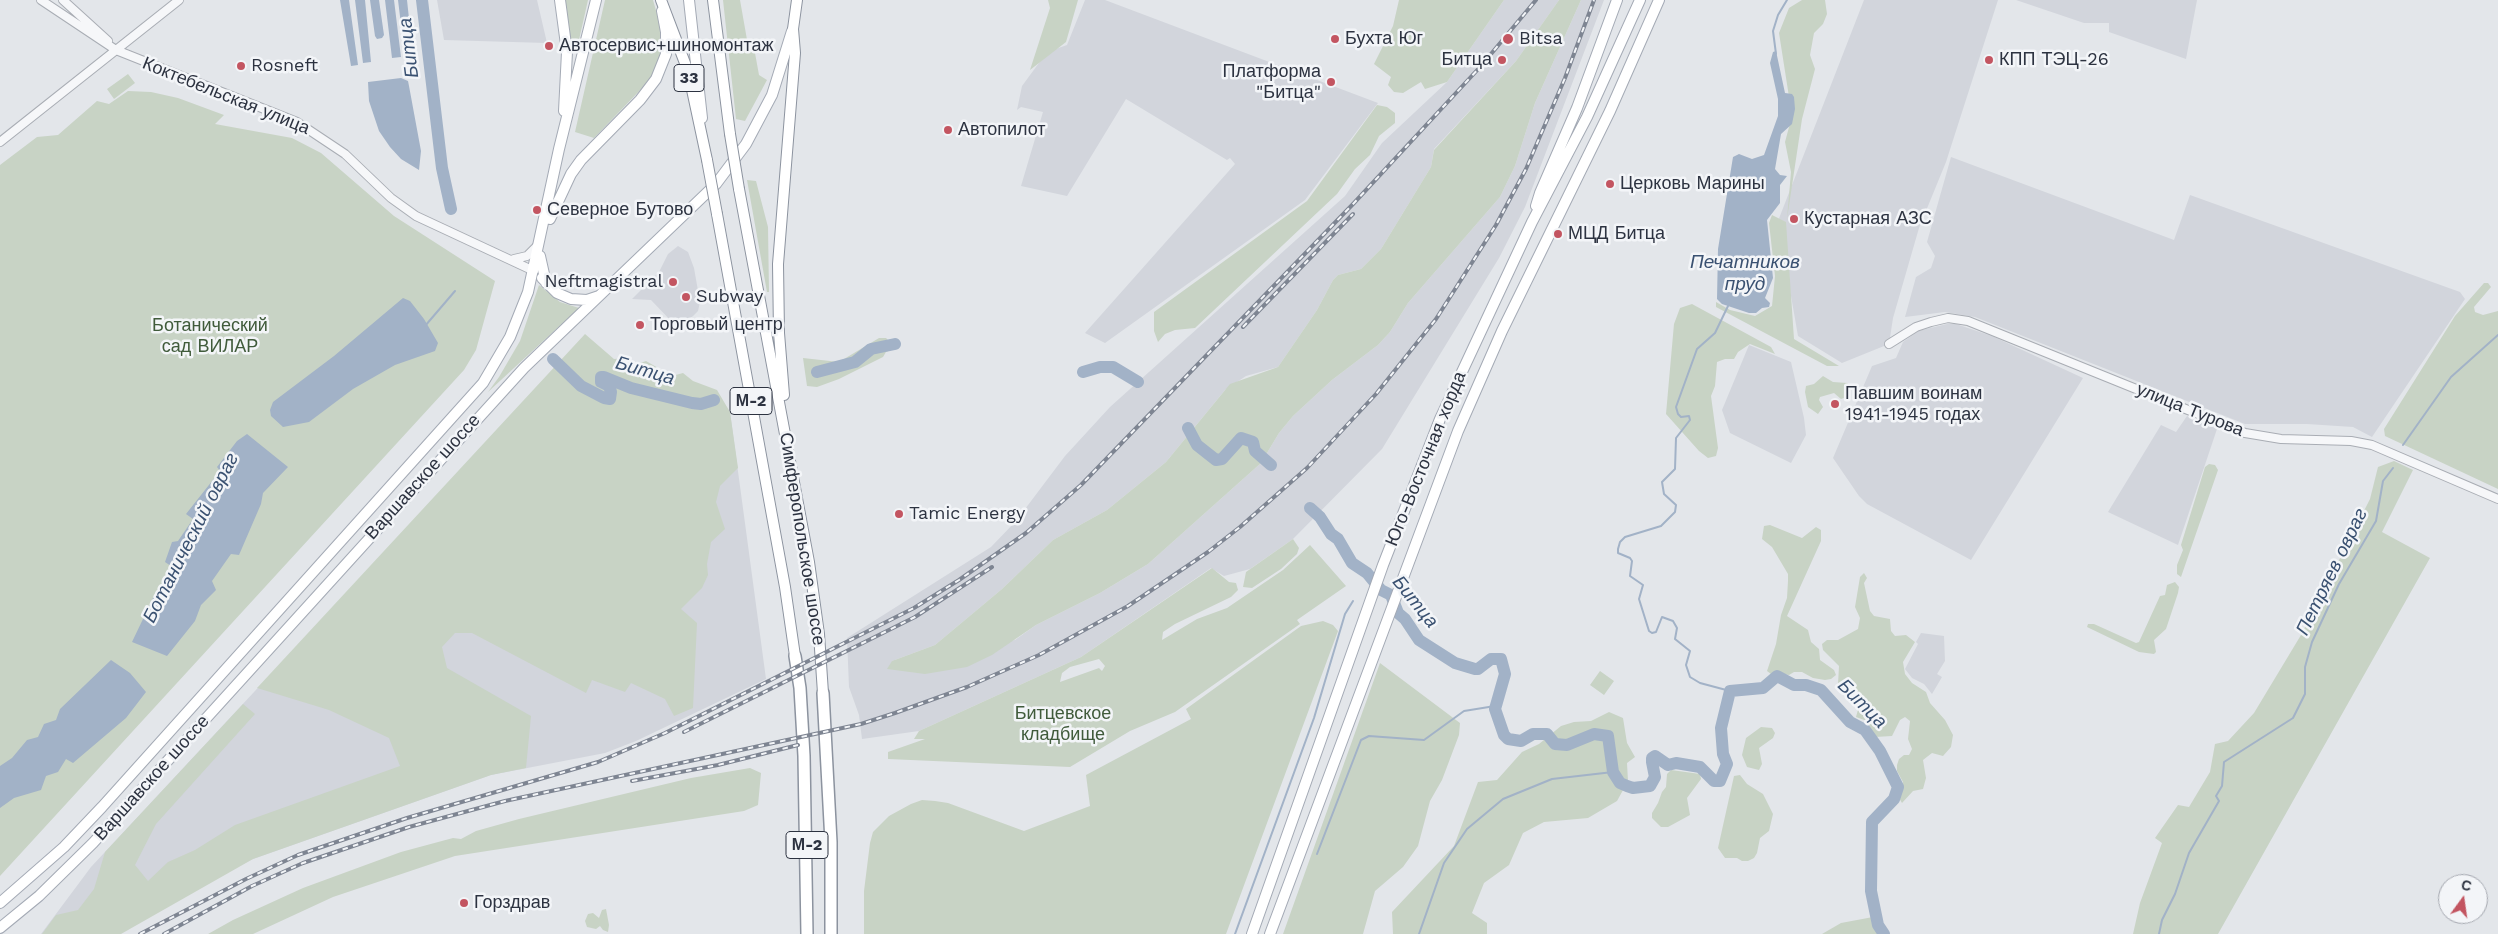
<!DOCTYPE html>
<meta charset="utf-8">
<style>
body{margin:0}
#map{position:relative;width:2498px;height:934px;overflow:hidden;background:#e3e6ea;font-family:"Work Sans",sans-serif}
canvas{display:block}
.north{position:absolute;left:2438px;top:874px;width:50px;height:50px;box-sizing:border-box;background:#f3f5f8;border:1px solid #a4a7af;border-radius:50%;rotate:14deg;font-size:14px;font-weight:700;line-height:20px;text-align:center;color:#2d3341}
.north::after{content:'';display:block;margin:auto;width:18px;height:22px;background:#c35561;clip-path:polygon(50% 0,100% 100%,50% 72%,0 100%)}
</style>
<div id="map">
<canvas width="2498" height="934"></canvas>
<div class="north">С</div>
</div>
<script>
const g = document.querySelector('canvas').getContext('2d');
g.lineJoin = 'round';
function paint(path, color) { g.fillStyle = color; g.fill(path, 'evenodd'); }
const shape = rows => new Path2D(rows.map(r => 'M' + r).join(''));
function stroke(path, color, width, dash) { g.strokeStyle = color; g.lineWidth = width; g.lineCap = dash ? 'butt' : 'round'; g.setLineDash(dash || []); g.stroke(path); }
function write(font, color, halo, rows, align = 'center') {
  g.font = font + ' "Work Sans",sans-serif'; g.lineWidth = 5; g.setLineDash([]); g.textBaseline = 'middle'; g.strokeStyle = halo; g.fillStyle = color; for (const [text, x, y, turn = 0] of rows) {
    g.save(); g.translate(x, y); g.rotate((+turn || 0) * Math.PI / 180); g.textAlign = isNaN(turn) ? turn : align; if (halo) g.strokeText(text, 0, 0); g.fillText(text, 0, 0); g.restore();
  }
}
const built = shape([
 [437,0,537,0,547,43,444,40],
 [1085,0,1105,0,1378,103,1305,200,1105,343,1085,333,1235,164,1230,158,1227,160,1126,99,1067,196,1021,186,1043,112,1021,107,1017,110,1022,86,1047,52,1067,45],
 [1504,0,1559,0,1516,61,1434,149,1431,167,1381,249,1361,269,1338,275,1333,280,1317,310,1278,367,1246,376,1225,390,1166,462,1107,510,1053,540,1002,589,935,645,892,661,1015,640,1036,625,1100,593,1148,564,1261,463,1279,433,1293,416,1332,380,1378,345,1390,332,1408,303,1500,197,1515,166,1535,103,1581,0,1604,0,1525,207,1499,258,1382,449,1293,539,1250,569,1224,576,1211,568,1081,657,919,731,862,739,859,715,849,687,847,638,991,547,1016,521,1065,456,1110,407,1345,196,1382,143,1447,82],
 [1864,0,1998,0,1946,162,1919,228,1893,318,1889,344,1842,363,1798,336,1778,221],
 [2016,0,2197,0,2186,59,2109,32,2109,23,2084,23],
 [1951,157,2174,240,2190,195,2460,292,2465,299,2372,437,2353,427,2307,424,2245,424,1975,317,1945,312,1905,317,1916,277,1931,268,1935,256,1927,242],
 [678,246,688,252,694,268,700,302,698,311,693,316,682,325,678,325,674,324,651,300,632,299,659,272,668,254],
 [1947,324,1956,324,1992,336,2083,378,1971,560,1867,504,1859,496,1833,458,1872,366,1896,358,1903,342,1918,331],
 [1749,345,1791,362,1804,418,1806,435,1791,463,1730,433,1722,410],
 [567,356,730,412,766,679,636,741,605,753,491,775,253,859,157,905,117,934,41,934,91,867],
 [2187,416,2217,429,2178,545,2108,512,2161,425,2176,432],
 [1921,633,1944,636,1945,661,1937,674,1942,677,1932,694,1924,684,1912,678,1905,669,1918,644,1916,642]
]);
const green = shape([
 [565,0,588,0,576,53,571,53],
 [605,0,653,0,660,24,661,52,656,70,647,83,594,138,575,132],
 [723,0,740,0,749,51,755,53,759,75,767,80,745,121,736,119],
 [1048,0,1078,0,1066,42,1030,70,1050,8],
 [1399,0,1504,0,1447,82,1425,89,1421,82,1403,93,1394,92,1388,85,1391,77,1374,64,1393,26],
 [1559,0,1581,0,1535,103,1515,166,1500,197,1408,303,1390,332,1378,345,1332,380,1293,416,1279,433,1261,463,1148,564,1100,593,1036,625,992,655,967,667,925,674,887,669,892,661,935,645,1002,589,1053,540,1107,510,1166,462,1230,384,1278,367,1317,310,1333,280,1338,275,1361,269,1381,249,1431,167,1434,150,1516,61],
 [1802,0,1825,0,1827,14,1823,24,1814,33,1810,55,1815,69,1802,119,1787,219,1791,172,1785,142,1792,116,1779,33,1789,8],
 [128,74,135,83,114,99,107,89],
 [128,91,151,92,178,98,224,115,215,124,292,138,321,153,394,216,495,281,476,350,464,370,0,876,0,165,37,137,58,135,97,101,109,104],
 [1377,105,1387,107,1395,113,1395,123,1379,136,1370,155,1355,169,1337,194,1195,328,1175,330,1165,334,1158,342,1154,331,1154,312,1307,201],
 [747,180,756,181,768,227,769,292,767,292],
 [1772,215,1786,222,1794,339,1839,366,1827,366,1716,307,1716,302,1730,310,1755,316,1772,306,1775,276,1769,223],
 [2484,283,2488,283,2491,287,2474,307,2475,312,2483,315,2498,311,2498,489,2385,436,2384,429,2455,316],
 [539,285,560,302,579,308,488,392,499,377,520,341],
 [1692,304,1771,347,1775,354,1750,344,1738,352,1734,359,1725,359,1717,362,1715,386,1711,396,1718,448,1716,456,1708,458,1699,451,1666,414,1674,324,1680,308],
 [585,334,614,359,627,358,637,364,646,361,672,376,683,373,693,381,717,390,730,412,738,468,720,486,716,502,725,529,711,542,707,564,708,575,702,588,681,609,697,623,693,708,674,716,665,699,631,683,625,692,592,680,586,693,472,633,455,633,442,647,447,668,531,716,526,768,491,775,253,859,121,934,42,934,56,915,78,910,94,889,105,852,243,704,255,714,156,824,135,865,148,881,168,862,195,850,235,825,400,766,389,738,329,710,257,688],
 [879,338,886,338,896,348,886,352,883,357,839,379,817,387,807,386,803,358,839,362],
 [1823,376,1833,382,1847,383,1851,386,1844,398,1841,399,1834,393,1820,397,1819,400,1823,407,1818,414,1808,407,1805,392,1806,386,1814,384],
 [2394,461,2413,470,2382,532,2430,558,2218,934,2133,934,2140,903,2162,843,2155,838,2178,805,2189,807,2210,772,2215,744,2228,741,2254,713,2301,635,2370,499,2378,467],
 [2209,464,2215,465,2218,470,2181,577,2177,574,2177,565,2183,550,2181,545,2205,467],
 [1770,525,1802,538,1816,527,1821,530,1821,541,1787,616,1808,630,1811,642,1819,649,1820,660,1834,670,1836,675,1831,679,1825,680,1813,678,1802,672,1794,672,1789,675,1777,673,1771,674,1767,671,1776,644,1781,615,1787,598,1788,581,1788,574,1772,547,1762,539,1764,526],
 [1293,539,1299,548,1297,554,1281,569,1252,588,1243,587,1246,572],
 [1310,545,1346,586,1297,620,1300,624,1175,712,1130,731,1070,767,888,759,888,752,925,739,914,739,919,731,1081,657,1212,568,1229,582,1236,583,1238,590,1231,597,1175,624,1163,632,1162,640,1197,619,1227,608,1283,570],
 [1099,659,1105,666,1102,671,1099,668,1060,682,1062,673,1070,667],
 [1864,573,1867,578,1864,583,1870,611,1874,616,1890,619,1891,631,1895,636,1906,635,1915,642,1903,662,1905,674,1912,683,1926,692,1930,703,1945,720,1953,735,1951,747,1943,756,1932,753,1923,760,1926,778,1923,789,1913,791,1902,803,1899,798,1903,782,1897,771,1897,765,1899,759,1904,755,1909,755,1912,749,1908,739,1910,721,1905,717,1900,720,1892,736,1875,737,1867,721,1856,717,1859,706,1856,700,1840,689,1838,684,1839,666,1823,650,1822,644,1827,640,1838,640,1858,629,1860,618,1855,607,1860,577],
 [2175,582,2179,587,2178,593,2166,629,2154,640,2156,652,2154,654,2139,652,2087,627,2088,624,2094,624,2136,643,2139,642,2160,596,2165,595,2167,585],
 [1323,621,1333,625,1338,631,1226,934,864,934,864,891,870,843,873,832,889,816,911,804,922,800,935,801,948,803,1024,831,1090,806,1086,775,1191,719,1186,709,1301,626],
 [1380,663,1460,723,1459,735,1442,780,1430,801,1418,846,1403,867,1375,891,1363,934,1283,934],
 [1600,671,1614,681,1604,695,1590,685],
 [1609,712,1623,718,1627,743,1635,757,1627,763,1628,781,1617,801,1588,818,1544,822,1523,833,1509,865,1484,883,1472,913,1487,923,1487,934,1393,934,1392,912,1454,846,1478,782,1497,780,1522,752,1539,744,1561,726,1574,722,1591,721],
 [1761,727,1772,728,1775,733,1773,738,1759,748,1762,764,1759,770,1747,767,1742,755,1746,738],
 [750,768,761,773,758,805,744,811,455,856,333,897,253,934,208,934,233,920,303,888,401,852,453,838,461,839,476,831,519,819,691,778],
 [1671,770,1700,774,1701,779,1687,798,1690,815,1668,827,1661,827,1652,818,1652,813,1658,803,1662,792,1666,787,1667,774],
 [1740,775,1747,784,1763,794,1773,814,1769,831,1760,838,1757,853,1754,858,1748,861,1742,861,1737,858,1725,858,1718,848,1734,776],
 [606,909,609,925,608,932,603,930,600,926,596,929,587,927,585,921,588,914,593,913,599,918,602,910],
 [1873,917,1880,931,1878,934,1822,934,1841,923]
]);
const water = shape([
 [340,0,349,0,358,65,351,66],
 [355,0,365,0,371,62,363,63],
 [370,0,379,0,384,35,382,38,377,39,375,36],
 [385,0,394,0,401,57,392,58],
 [398,0,407,0,413,56,405,57],
 [1776,51,1785,93,1792,94,1794,97,1795,109,1792,124,1781,134,1775,169,1780,175,1787,176,1780,185,1780,203,1767,220,1773,278,1765,298,1770,303,1769,307,1762,308,1756,313,1749,313,1722,304,1717,299,1718,249,1733,157,1739,154,1752,159,1764,155,1778,116,1778,99,1770,63,1773,52],
 [401,78,408,81,409,86,421,151,419,170,401,159,390,147,379,131,369,101,368,82],
 [403,298,410,301,424,319,438,343,435,351,395,365,353,389,309,422,283,427,271,416,270,410,273,402,334,356],
 [247,434,288,467,263,493,261,504,239,555,231,554,212,581,216,590,201,605,195,621,167,656,132,642,153,598,161,594,171,566,165,562,172,542,178,541,193,519,186,514,220,471,217,467,237,441],
 [111,660,130,673,146,692,126,718,73,763,66,759,58,772,46,776,41,790,14,798,0,808,0,766,12,758,27,740,38,737,44,724,56,720,60,709]
]);
const stream = shape([
 [1776,54,1773,31,1778,15,1787,0],
 [1728,306,1715,333,1697,349,1676,407,1678,414,1681,417,1689,416,1690,420,1676,438,1675,469,1662,482,1664,494,1676,505,1675,512,1661,526,1625,537,1620,542,1618,549,1618,553,1630,558,1632,561,1630,576,1643,585,1639,599,1649,631,1652,633,1656,632,1662,617,1673,621,1677,628,1675,639,1690,651,1686,665,1690,677,1700,683,1730,691],
 [425,326,455,291],
 [2403,445,2451,377,2498,335],
 [1317,854,1361,740,1369,736,1424,740,1464,711,1495,706],
 [1235,934,1314,718,1345,614,1353,601],
 [1419,934,1444,863,1467,829,1503,799,1552,779,1613,772],
 [2159,934,2162,920,2175,894,2189,853,2219,801,2216,796,2222,786,2224,762,2293,718,2305,694,2305,667,2312,642,2339,584,2376,521,2383,481,2393,468]
]);
const river = shape([
 [422,0,442,168,451,209],
 [553,359,581,386,604,398,610,399,611,392,609,386,601,382,601,377,604,377,631,388,692,403,701,404,714,400],
 [817,372,855,362,871,349,895,344],
 [1083,372,1100,367,1113,367,1138,382],
 [1188,428,1197,445,1216,460,1222,459,1241,438,1253,442,1255,451,1271,465],
 [1310,508,1320,517,1331,534,1338,539,1352,563,1367,573,1381,590,1391,595,1398,613,1405,619,1419,640,1455,663,1475,669,1478,669,1491,659,1501,659,1505,674,1495,709,1504,735,1508,739,1521,741,1533,734,1547,734,1555,744,1567,745,1594,734,1608,736,1613,772,1620,783,1627,786,1633,788,1650,786,1655,777,1652,762,1652,758,1655,756,1668,765,1676,763,1700,767,1714,781,1720,781,1727,764,1723,754,1721,728,1730,691,1763,688,1777,676,1794,685,1806,685,1821,690,1850,722,1865,730,1880,751,1898,787,1894,799,1872,822,1871,891,1878,925,1884,934]
]);
const tertiary = shape([
 [41,0,116,50,297,122,345,154,391,198,416,216,534,271],
 [63,0,108,41],
 [0,142,179,0],
 [514,259,527,256,537,246],
 [1889,344,1916,327,1931,322,1948,318,1968,321,2245,433,2281,439,2351,441,2372,445,2498,499]
]);
const primary = shape([
 [560,0,567,52,564,111],
 [689,0,702,118],
 [1536,206,1540,193,1577,108,1617,0],
 [550,219,571,174,581,160,640,100,656,79,666,54,666,32,662,11],
 [540,256,546,283],
 [542,278,557,293,571,299,587,300,599,296],
 [0,903,64,847,102,807,483,383,510,337,528,292,559,149,596,0],
 [0,928,39,896,93,843,524,368,716,184,746,144,772,95,792,31],
 [1252,934,1383,565,1440,419,1532,222,1587,117,1640,0],
 [1270,934,1458,431,1502,331,1610,111,1659,0]
]);
const trunk = shape([
 [661,0,688,71,707,160],
 [713,0,730,134],
 [739,189,809,562,819,634,823,693],
 [717,214,785,587,795,656],
 [784,395,779,333,778,264,795,53,793,29,797,0]
]);
const motorway = shape([
 [795,656,800,688,804,756,807,934],
 [823,693,831,842,831,934]
]);
const rail = shape([
 [1243,327,1353,214],
 [684,732,915,617,992,567],
 [632,781,718,765,798,745],
 [140,934,246,879,298,855,407,818,598,762,665,733,914,608,959,580,1026,533,1081,485,1354,203,1481,66,1536,0],
 [164,934,252,886,303,863,409,827,505,801,861,724,895,713,967,687,1039,655,1128,606,1208,552,1240,527,1307,468,1376,394,1436,319,1496,225,1526,169,1565,78,1594,0]
]);
const trunkBridge = shape([
 [730,134,739,189],
 [707,160,717,214]
]);
const markers = [
 [1335,39,5,"#c35561"],
 [1508,39,6,"#c35561"],
 [549,46,5,"#c35561"],
 [1502,60,5,"#c35561"],
 [1989,60,5,"#c35561"],
 [241,66,5,"#c35561"],
 [1331,82,5,"#c35561"],
 [948,130,5,"#c35561"],
 [1610,184,5,"#c35561"],
 [537,210,5,"#c35561"],
 [1794,219,5,"#c35561"],
 [1558,234,5,"#c35561"],
 [673,282,5,"#c35561"],
 [686,297,5,"#c35561"],
 [640,325,5,"#c35561"],
 [1835,404,5,"#c35561"],
 [899,514,5,"#c35561"],
 [464,903,5,"#c35561"]
];
const shields = [
 [689,78,30],
 [751,401,42],
 [807,845,42]
];
const shieldNames = [
 ["33",689,78],
 ["М-2",751,401],
 ["М-2",807,845]
];
const poiNames = [
 ["Бухта Юг",1345,39],
 ["Bitsa",1519,39],
 ["Автосервис+шиномонтаж",559,46],
 ["Битца",1492,60,"right"],
 ["КПП ТЭЦ-26",1999,60],
 ["Rosneft",251,66],
 ["Платформа",1321,72,"right"],
 ["\"Битца\"",1321,93,"right"],
 ["Автопилот",958,130],
 ["Церковь Марины",1620,184],
 ["Северное Бутово",547,210],
 ["Кустарная АЗС",1804,219],
 ["МЦД Битца",1568,234],
 ["Neftmagistral",663,282,"right"],
 ["Subway",696,297],
 ["Торговый центр",650,325],
 ["Павшим воинам",1845,394],
 ["1941-1945 годах",1845,415],
 ["Tamic Energy",909,514],
 ["Горздрав",474,903]
];
const streetNames = [
 ["Коктебельская улица",226,96,22],
 ["улица Турова",2190,410,22],
 ["Юго-Восточная хорда",1426,459,-68],
 ["Варшавское шоссе",423,477,-48],
 ["Симферопольское шоссе",802,539,81],
 ["Варшавское шоссе",152,778,-48]
];
const parkNames = [
 ["Ботанический",210,326],
 ["сад ВИЛАР",210,347],
 ["Битцевское",1063,714],
 ["кладбище",1063,735]
];
const waterNames = [
 ["Битца",409,48,-97],
 ["Печатников",1745,262],
 ["пруд",1745,284],
 ["Битца",645,371,16],
 ["Ботанический овраг",191,538,-63],
 ["Петряев овраг",2332,572,-64],
 ["Битца",1415,602,51],
 ["Битца",1862,704,45]
];
paint(built, '#d2d5dc');
paint(green, '#c8d3c5');
paint(water, '#a2b2c7');
stroke(stream, '#a2b2c7', 2);
stroke(river, '#a2b2c7', 12);
stroke(tertiary, '#a9adb4', 10);
stroke(primary, '#a4aab5', 12);
stroke(trunk, '#8c939f', 12);
stroke(motorway, '#8c939f', 14);
stroke(tertiary, '#f6f7f9', 8);
stroke(primary, '#fff', 10);
stroke(trunk, '#fff', 10);
stroke(motorway, '#fff', 11);
stroke(rail, '#7e8592', 4);
stroke(rail, '#f3f5f8', 2, [5.5]);
stroke(trunkBridge, '#8c939f', 12, []);
stroke(trunkBridge, '#fff', 10);
for (const [x, y, r, color] of markers) { const dot = new Path2D(); dot.arc(x, y, r, 0, 2 * Math.PI); g.fillStyle = color; g.fill(dot); stroke(dot, '#f3f5f8', 2); }
for (const [x, y, w] of shields) { const box = new Path2D(); box.roundRect(x - w / 2, y - 13.5, w, 27, 4); g.fillStyle = '#f3f5f8'; g.fill(box); stroke(box, '#2d3341', 1); }
write('bold 16px', '#2d3341', null, shieldNames);
write('18px', '#2d3341', '#f3f5f8', poiNames, 'left');
write('18px', '#2d3341', '#f3f5f8', streetNames);
write('18px', '#405b3b', '#f3f5f8', parkNames);
write('italic 19px', '#3a5171', '#f3f5f8', waterNames);
</script>
